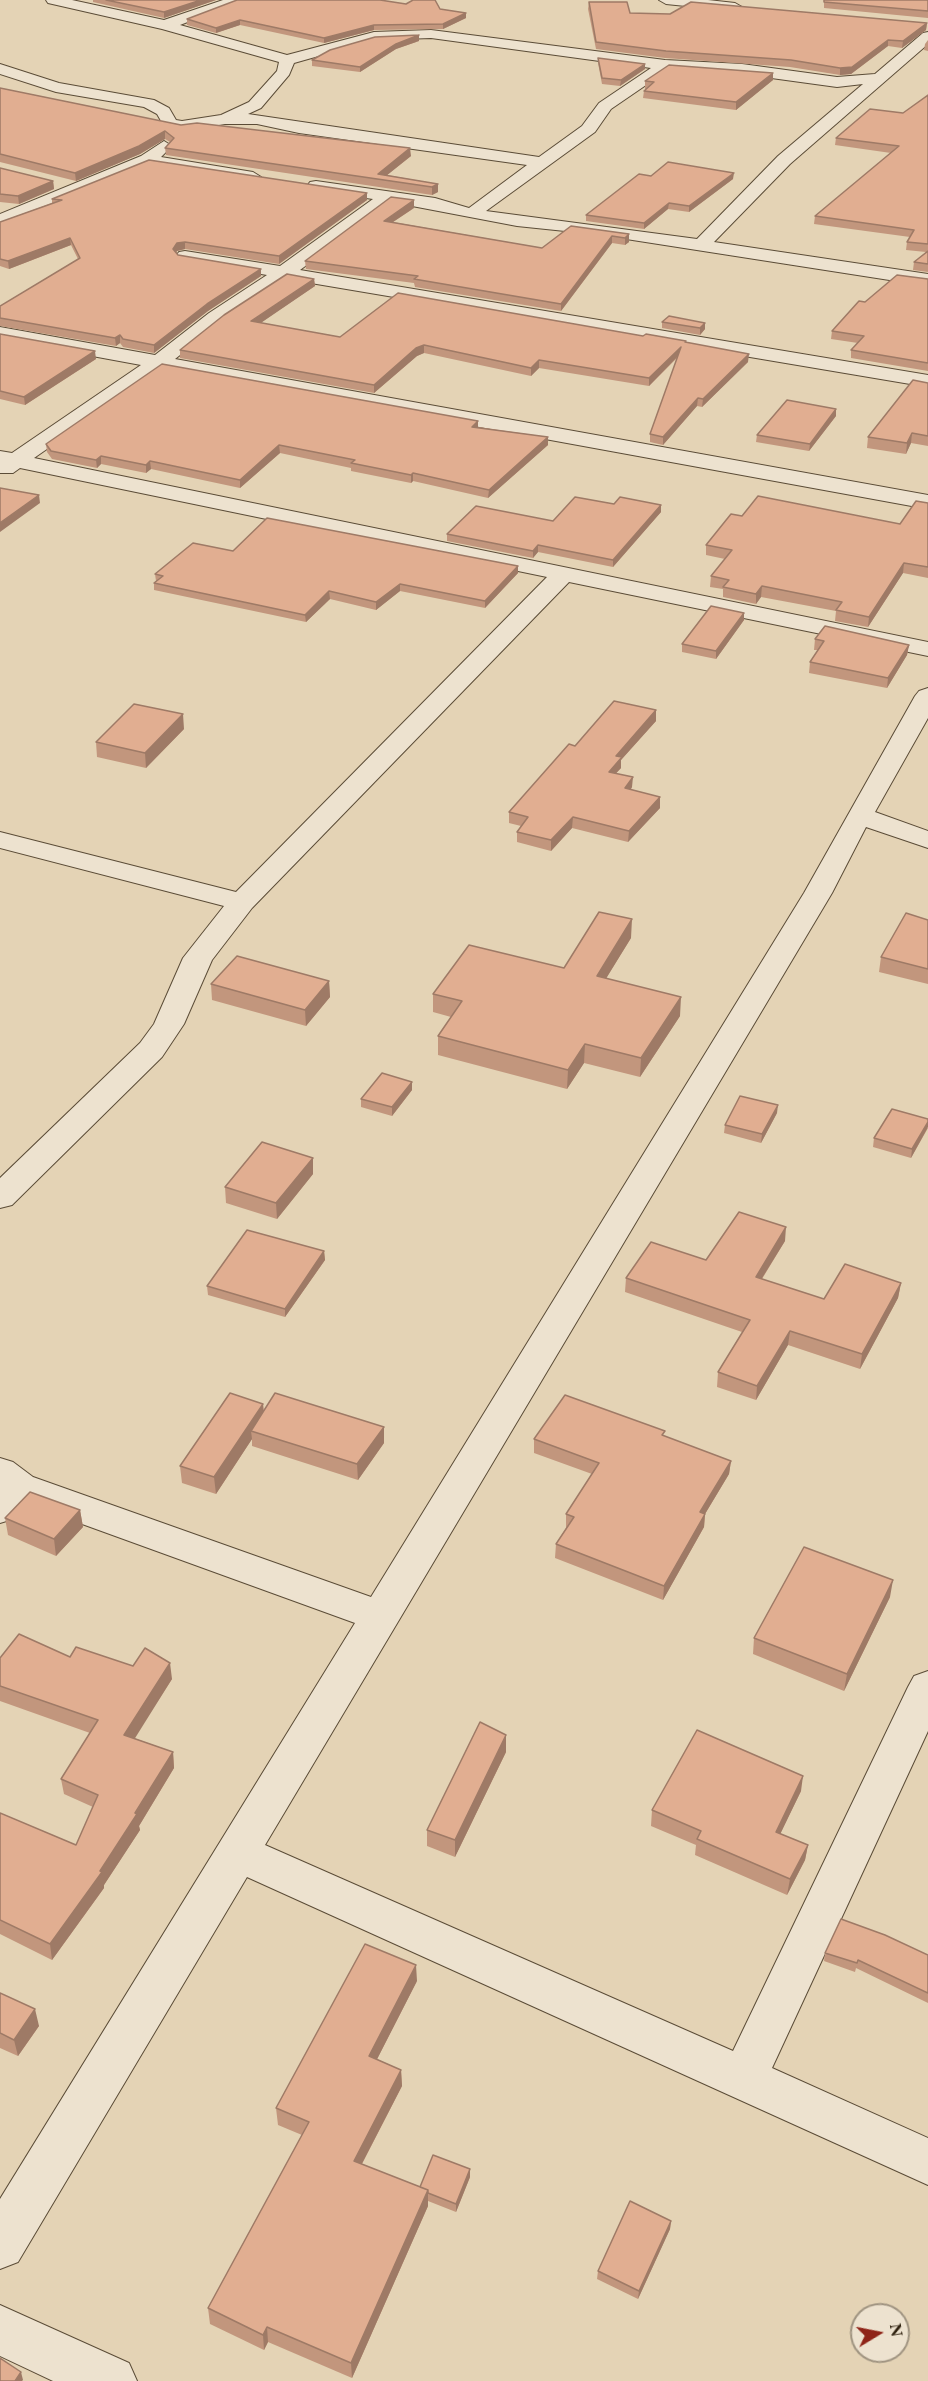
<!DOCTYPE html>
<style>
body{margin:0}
#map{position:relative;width:928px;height:2381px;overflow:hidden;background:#e4d3b5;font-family:"EB Garamond",serif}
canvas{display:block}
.north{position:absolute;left:850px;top:2303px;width:60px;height:60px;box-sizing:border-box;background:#ede2cf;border:2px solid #a09481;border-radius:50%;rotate:80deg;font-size:16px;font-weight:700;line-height:24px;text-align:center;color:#2d1f0d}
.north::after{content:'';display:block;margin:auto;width:21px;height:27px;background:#8f2418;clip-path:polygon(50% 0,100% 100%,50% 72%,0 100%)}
</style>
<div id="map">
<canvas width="928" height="2381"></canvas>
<div class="north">N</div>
</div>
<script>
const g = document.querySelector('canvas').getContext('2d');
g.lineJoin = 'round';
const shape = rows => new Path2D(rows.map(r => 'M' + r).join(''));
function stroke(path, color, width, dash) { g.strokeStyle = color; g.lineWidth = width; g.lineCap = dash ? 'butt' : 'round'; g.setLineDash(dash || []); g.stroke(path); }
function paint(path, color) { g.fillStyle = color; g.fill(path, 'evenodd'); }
const street = shape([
 [46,0,72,0,164,20,223,0,244,0,180,25,287,55,374,32,431,30,665,60,742,64,837,77,875,74,923,33,928,32,928,44,790,164,714,242,928,274,928,286,594,234,517,226,391,202,300,270,928,375,928,387,287,279,223,321,175,359,928,495,928,509,162,369,34,458,928,642,928,656,569,582,252,908,212,960,184,1024,162,1057,12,1205,0,1208,0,1178,140,1043,154,1024,183,958,224,906,0,848,0,832,236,892,547,577,20,468,13,473,0,473,0,451,12,453,141,365,0,339,0,327,155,355,209,313,267,275,179,260,176,256,179,252,185,251,280,266,373,199,310,190,307,186,310,182,316,181,435,198,469,208,527,165,299,133,257,124,225,124,182,131,164,126,157,114,144,107,56,92,0,74,0,64,59,83,154,100,169,108,176,120,182,121,221,115,249,102,277,71,279,62,162,29,48,3,46,0],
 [431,38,651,68,599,103,582,126,539,157,248,114,261,108,289,75,294,63,375,40,431,38],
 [668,70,742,74,837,87,863,84,778,156,697,239,486,211,595,132,611,109,668,70],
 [659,0,708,0,735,3,742,7,735,11,666,4,659,0],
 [164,141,172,146,161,157,253,172,261,177,253,182,149,165,0,225,0,214,141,156,164,141],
 [928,688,928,718,875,812,928,831,928,848,866,827,832,893,265,1845,733,2051,908,1687,914,1676,928,1671,928,1731,772,2068,928,2138,928,2185,247,1877,18,2262,0,2269,0,2199,355,1623,27,1504,13,1519,0,1523,0,1458,13,1462,33,1477,371,1597,804,893,915,696,919,691,928,688],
 [0,2305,129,2363,137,2381,53,2381,0,2356,0,2305]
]);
const wall = shape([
 [93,0,216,0,164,18,93,2],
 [824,0,928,0,928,18,824,8],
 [589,2,630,13,927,23,926,30,902,48,888,46,851,74,840,75,790,67,665,58,596,49,588,9],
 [440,9,466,18,443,29,374,30,324,43,240,25,216,33,187,25,187,19],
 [928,40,928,51,924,50,925,44],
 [419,41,396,49,360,72,312,66,312,60],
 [598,58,645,69,620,86,602,84,598,63],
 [773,80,736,110,643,98,644,91,646,89,645,89,645,81],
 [0,88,181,125,411,156,387,175,438,184,438,192,432,195,166,155,165,148,170,142,165,139,140,154,76,181,0,162],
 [928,95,928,272,913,270,914,262,926,252,906,250,907,242,910,237,814,224,815,216,891,153,835,145,836,138,903,113],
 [0,168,53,181,54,189,19,204,0,202],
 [651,176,733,179,689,212,668,209,644,229,586,221,586,215],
 [367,193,367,200,279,264,185,249,177,251,176,252,178,255,261,269,261,276,208,311,154,353,123,347,120,343,116,346,0,326,0,306,78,259,71,245,9,269,0,266,0,222,52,203,52,199],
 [414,208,393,222,542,248,571,226,629,234,629,242,625,245,612,243,561,311,415,287,414,283,306,269,305,261],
 [314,279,315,286,260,323,340,337,643,336,686,341,686,343,748,362,702,407,697,406,663,445,650,442,650,434,677,358,649,386,539,368,531,376,424,353,417,356,374,393,180,358,180,350],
 [928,279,928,371,851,358,851,350,858,343,831,339,832,331,865,302],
 [662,322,705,323,705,329,700,335,662,328],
 [0,334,96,359,25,405,0,399],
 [928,383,928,446,911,443,906,454,867,448,868,437],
 [836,416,809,451,756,442,757,435],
 [478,427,548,437,548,445,488,498,413,481,411,483,351,471,351,468,280,453,240,488,151,469,146,473,101,464,97,468,52,459,47,452,46,444],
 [928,503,928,578,903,573,868,627,835,621,836,611,761,597,756,604,723,597,723,589,710,587,711,576,725,559,706,555,706,545,742,516,900,524],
 [614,504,661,512,613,567,538,552,533,558,447,541,447,534,553,521],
 [233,551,518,566,518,573,485,608,400,591,376,610,330,599,306,622,154,590,154,583,156,581,155,574],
 [744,613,744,620,716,659,682,652,682,644],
 [815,639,909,645,907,655,887,688,809,673,810,662,818,650,814,650],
 [656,710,656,721,621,760,621,768,616,773,632,787,631,789,660,808,628,842,572,828,551,851,517,842,517,832,521,826,509,823,509,812,575,746],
 [184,729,146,768,97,757,96,742],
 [928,920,928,984,879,972,881,957],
 [631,938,606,978,680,1016,640,1077,584,1063,567,1089,438,1055,438,1036,451,1017,433,1012,433,994,564,968],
 [329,981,330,997,306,1026,212,1000,211,984],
 [412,1082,412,1090,392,1116,361,1107,361,1099],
 [777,1113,761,1143,724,1133,725,1125],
 [928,1128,911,1158,873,1147,874,1138],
 [313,1158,313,1174,277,1219,226,1203,225,1187],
 [785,1241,762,1279,824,1299,901,1283,898,1298,860,1369,788,1345,756,1400,717,1387,718,1372,742,1332,625,1292,626,1278,706,1260],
 [324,1251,325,1260,285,1317,208,1295,207,1286],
 [263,1404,264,1412,384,1427,384,1443,358,1480,252,1446,252,1439,216,1494,182,1483,180,1466],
 [664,1436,731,1461,729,1474,705,1514,704,1527,663,1600,555,1558,556,1544,566,1528,566,1514,592,1474,534,1453,534,1439],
 [80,1510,83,1527,56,1556,8,1535,5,1518],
 [890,1597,844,1691,753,1654,754,1638],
 [70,1657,172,1679,134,1738,173,1752,174,1768,139,1826,140,1830,104,1885,104,1888,52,1960,0,1934,0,1813,76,1845,93,1807,64,1794,61,1779,90,1733,0,1701,0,1658],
 [506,1735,506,1752,455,1857,427,1846,427,1830],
 [801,1791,780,1834,808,1845,805,1860,787,1895,695,1855,696,1845,651,1826,652,1810],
 [825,1953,928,1955,928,2003,856,1968,855,1972,824,1961],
 [417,1981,377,2059,401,2070,402,2086,362,2164,420,2187,470,2177,456,2212,428,2201,428,2206,352,2378,268,2342,264,2350,210,2324,208,2308,302,2135,278,2125,276,2108],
 [0,1993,39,2026,18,2056,0,2048],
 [671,2221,670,2229,638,2299,597,2279,598,2271]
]);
const shadedWall = shape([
 [201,0,216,0,164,18,164,12],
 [466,13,466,18,443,29,443,24],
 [240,20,240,25,216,33,216,28],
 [927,23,926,30,902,48,903,41],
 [374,25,374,30,324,43,324,38],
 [419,35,419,41,396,49,360,72,360,67,396,44],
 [888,40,888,46,851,74,840,75,840,68],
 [645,64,645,69,620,86,621,80],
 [773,73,773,80,736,110,736,102],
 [165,131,165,139,140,154,76,181,75,173],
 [410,148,411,156,381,180,378,174],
 [734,173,733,179,689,212,689,206],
 [53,181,54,189,19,204,18,196],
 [438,184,438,192,432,195,432,187],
 [367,193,367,200,279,264,279,256],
 [414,200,414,208,384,228,384,221],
 [669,203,668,209,644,229,644,223],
 [629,234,629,242,625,245,625,238],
 [612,236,612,243,561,311,561,304],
 [70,238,71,245,9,269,8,261],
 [185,242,185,249,177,251,174,256,173,249,177,243],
 [261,269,261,276,208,311,154,353,154,345,207,304],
 [314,279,315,286,252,329,251,321],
 [705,323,705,329,700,335,700,328],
 [120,335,120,343,116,346,115,338],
 [424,345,424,353,417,356,374,393,374,385,416,348],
 [681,347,680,354,649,386,649,378],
 [95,351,96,359,25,405,24,397],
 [749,354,748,362,702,407,703,399],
 [539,360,539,368,531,376,531,368],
 [698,398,697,406,663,445,663,437],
 [836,409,836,416,809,451,810,444],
 [478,421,478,429,472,427],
 [912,433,911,443,906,454,907,443],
 [548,437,548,445,488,498,489,490],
 [279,445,280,453,240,488,240,480],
 [101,456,101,464,97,468,96,460],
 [150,461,151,469,146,473,146,465],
 [413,473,413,481,411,483,411,475],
 [39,495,40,503,0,532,0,523],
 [661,505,661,512,613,567,613,560],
 [538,545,538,552,533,558,533,551],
 [904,563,903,573,868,627,869,617],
 [518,566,518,573,485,608,485,601],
 [400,584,400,591,376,610,376,602],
 [762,586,761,597,756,604,756,594],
 [329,591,330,599,306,622,305,615],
 [744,613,744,620,716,659,716,651],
 [909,645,907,655,887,688,888,678],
 [656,710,656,721,621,760,621,768,608,782,609,772,616,756],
 [183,714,184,729,146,768,145,753],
 [633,777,632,787,625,798,625,788],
 [660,797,660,808,628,842,629,831],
 [573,817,572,828,551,851,551,840],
 [632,919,631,938,596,995,597,976],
 [329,981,330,997,306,1026,305,1010],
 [681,997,680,1016,640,1077,641,1058],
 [585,1044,584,1063,567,1089,568,1070],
 [412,1082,412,1090,392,1116,392,1107],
 [778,1105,777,1113,761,1143,762,1134],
 [928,1122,928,1127,911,1158,912,1149],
 [313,1158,313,1174,277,1219,276,1203],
 [786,1227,785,1241,754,1291,756,1277],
 [324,1251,325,1260,285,1317,285,1309],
 [901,1283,898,1298,860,1369,862,1354],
 [790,1331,788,1345,756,1400,757,1386],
 [263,1404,264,1420,251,1431,252,1439,216,1494,214,1477],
 [384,1427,384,1443,358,1480,357,1464],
 [731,1461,729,1474,705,1514,704,1527,663,1600,664,1586,700,1512],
 [80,1510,83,1527,56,1556,54,1539],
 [893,1580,890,1597,844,1691,847,1674],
 [170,1663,172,1679,127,1751,124,1735],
 [506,1735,506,1752,455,1857,455,1840],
 [173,1752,174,1768,139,1826,140,1830,104,1885,104,1888,52,1960,50,1944,100,1871],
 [803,1776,801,1791,774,1847,776,1832],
 [808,1845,805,1860,787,1895,790,1879],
 [416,1965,417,1981,370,2073,369,2056],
 [35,2009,39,2026,18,2056,14,2040],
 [401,2070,402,2086,355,2177,354,2161],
 [470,2169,470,2177,456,2212,456,2204],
 [428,2190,428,2206,352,2378,351,2363],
 [671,2221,670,2229,638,2299,639,2291],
 [267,2327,268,2342,264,2350,263,2335],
 [21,2372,23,2380,22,2381,15,2381]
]);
const building = shape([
 [106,0,201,0,164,12,106,0],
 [237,0,380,0,406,4,413,0,435,0,440,9,466,13,443,24,374,25,324,38,240,20,216,28,187,19,237,0],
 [824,0,928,0,928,11,824,2,824,0],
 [589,2,627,2,630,13,670,14,691,2,927,23,903,41,888,40,852,67,840,68,791,60,666,51,596,42,589,2],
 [419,35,396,44,360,67,312,60,330,50,375,37,419,35],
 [598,58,645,64,621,80,602,78,598,58],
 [669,65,773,73,736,102,644,91,654,82,645,81,669,65],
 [0,88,181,125,197,123,410,148,378,174,438,184,432,187,165,148,174,138,165,131,139,146,75,173,0,154,0,88],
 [928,95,928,244,907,242,914,230,815,216,899,146,836,138,870,109,903,113,928,95],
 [149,160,367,193,279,256,185,242,177,243,173,249,178,255,261,269,207,304,154,345,123,339,120,335,115,338,0,318,0,306,80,258,70,238,8,261,0,259,0,222,62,200,52,199,149,160],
 [668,162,734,173,689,206,669,203,644,223,586,215,639,174,651,176,668,162],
 [0,168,53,181,18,196,0,194,0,168],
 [391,197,414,200,384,221,542,248,571,226,629,234,625,238,612,236,561,304,414,279,418,276,305,261,391,197],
 [928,251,928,264,914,262,928,251],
 [287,274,314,279,251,321,340,337,398,293,643,336,646,334,686,341,685,342,749,354,703,399,698,398,663,437,650,434,681,347,649,378,539,360,531,368,424,345,416,348,374,385,180,350,224,315,287,274],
 [897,275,928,279,928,363,851,350,864,336,832,331,859,301,865,302,897,275],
 [669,316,705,323,700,328,662,322,669,316],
 [0,334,95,351,24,397,0,391,0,334],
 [162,364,478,421,472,427,548,437,489,490,413,473,411,475,351,463,355,460,279,445,240,480,150,461,146,465,101,456,96,460,51,451,46,444,162,364],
 [913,380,928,383,928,436,912,433,907,443,868,437,913,380],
 [787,400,836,409,810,444,757,435,787,400],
 [0,488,39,495,0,523,0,488],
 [758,496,900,524,916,501,928,503,928,567,904,563,869,617,836,610,842,602,762,586,756,594,723,587,729,580,711,576,732,550,706,545,731,514,742,516,758,496],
 [575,497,614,504,620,497,661,505,613,560,538,545,533,551,447,534,476,506,553,521,575,497],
 [267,518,518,566,485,601,400,584,376,602,329,591,305,615,154,583,163,576,155,574,193,543,233,551,267,518],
 [711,606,744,613,716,651,682,644,711,606],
 [825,626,909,645,888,678,810,662,824,641,815,639,825,626],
 [614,701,656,710,616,756,622,757,609,772,633,777,625,788,660,797,629,831,573,817,551,840,517,832,528,817,509,812,569,744,575,746,614,701],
 [134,704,183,714,145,753,96,742,134,704],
 [599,912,632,919,597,976,681,997,641,1058,585,1044,568,1070,438,1036,462,1001,433,994,469,945,564,968,599,912],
 [906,913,928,920,928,969,881,957,906,913],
 [237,956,329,981,305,1010,211,984,237,956],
 [382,1073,412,1082,392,1107,361,1099,382,1073],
 [740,1096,778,1105,762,1134,725,1125,740,1096],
 [892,1109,928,1119,928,1122,912,1149,874,1138,892,1109],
 [262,1142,313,1158,276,1203,225,1187,262,1142],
 [739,1212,786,1227,756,1277,824,1299,845,1264,901,1283,862,1354,790,1331,757,1386,718,1372,750,1320,626,1278,651,1242,706,1260,739,1212],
 [247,1230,324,1251,285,1309,207,1286,247,1230],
 [230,1393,263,1404,214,1477,180,1466,230,1393],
 [275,1393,384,1427,357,1464,251,1431,275,1393],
 [565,1395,665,1431,662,1435,731,1461,700,1512,705,1514,664,1586,556,1544,574,1517,566,1514,599,1463,534,1439,565,1395],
 [30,1492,80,1510,54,1539,5,1518,30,1492],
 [804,1547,893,1580,847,1674,754,1638,804,1547],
 [19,1634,70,1657,76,1647,133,1666,145,1648,170,1663,124,1735,173,1752,135,1813,137,1814,100,1871,102,1872,50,1944,0,1920,0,1813,76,1845,98,1795,61,1779,98,1720,0,1686,0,1658,19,1634],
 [480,1722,506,1735,455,1840,427,1830,480,1722],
 [697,1730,803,1776,776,1832,808,1845,790,1879,697,1839,701,1831,652,1810,697,1730],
 [841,1919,885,1935,928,1955,928,1993,858,1960,857,1963,825,1953,841,1919],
 [365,1944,416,1965,369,2056,401,2070,354,2161,428,2190,351,2363,267,2327,263,2335,208,2308,309,2122,276,2108,365,1944],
 [0,1993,35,2009,14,2040,0,2033,0,1993],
 [433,2155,470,2169,456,2204,428,2193,428,2190,420,2187,433,2155],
 [630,2201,671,2221,639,2291,598,2271,630,2201],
 [0,2358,21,2372,15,2381,0,2381,0,2358]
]);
stroke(street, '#5b4c37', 2);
paint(street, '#ede2cf');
paint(wall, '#c2967d');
paint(shadedWall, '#9e7a66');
paint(building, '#e1ae91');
stroke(building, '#9e7a66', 1.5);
</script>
